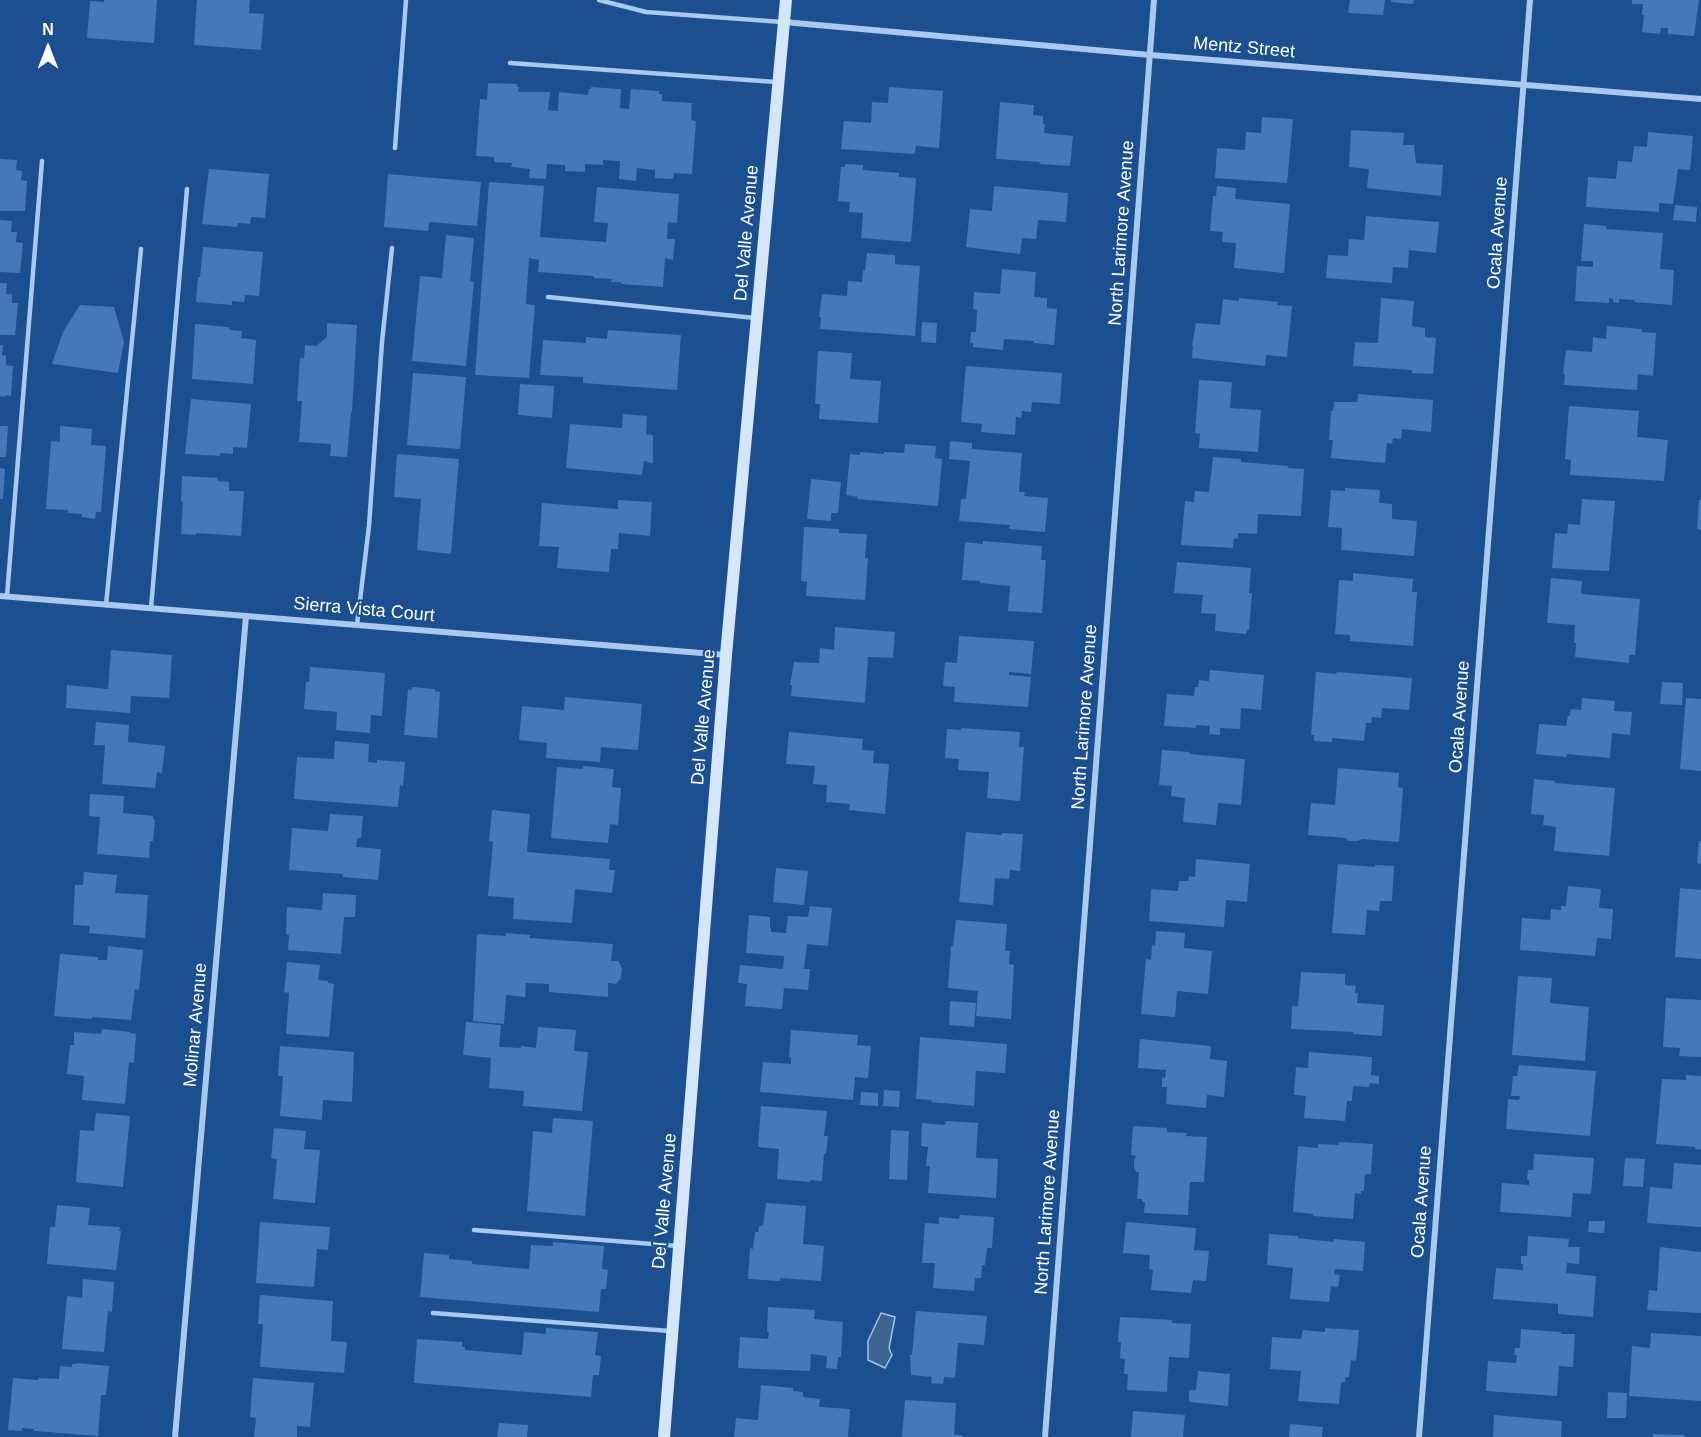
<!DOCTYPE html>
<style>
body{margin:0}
#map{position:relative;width:1701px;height:1437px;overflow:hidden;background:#1b4f8f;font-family:Arial,sans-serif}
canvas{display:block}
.north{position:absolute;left:18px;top:18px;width:60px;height:60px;-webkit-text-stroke:4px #1b4f8f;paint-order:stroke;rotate:0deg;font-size:16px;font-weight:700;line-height:24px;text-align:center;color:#fff}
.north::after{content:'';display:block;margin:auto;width:21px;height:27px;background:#fff;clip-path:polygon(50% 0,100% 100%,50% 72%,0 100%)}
</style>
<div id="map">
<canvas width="1701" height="1437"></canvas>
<div class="north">N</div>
</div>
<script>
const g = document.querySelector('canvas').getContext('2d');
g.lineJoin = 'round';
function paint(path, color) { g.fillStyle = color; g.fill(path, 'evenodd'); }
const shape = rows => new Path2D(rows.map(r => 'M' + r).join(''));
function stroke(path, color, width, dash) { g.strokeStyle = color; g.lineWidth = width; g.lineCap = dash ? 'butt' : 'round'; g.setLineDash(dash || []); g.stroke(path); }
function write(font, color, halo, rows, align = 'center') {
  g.font = font + ' Arial,sans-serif'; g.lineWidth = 4.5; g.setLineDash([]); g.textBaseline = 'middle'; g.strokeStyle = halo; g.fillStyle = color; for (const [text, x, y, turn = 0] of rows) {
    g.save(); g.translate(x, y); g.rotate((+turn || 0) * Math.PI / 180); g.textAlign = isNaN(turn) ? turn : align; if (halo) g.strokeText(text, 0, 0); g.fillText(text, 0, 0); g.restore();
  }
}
const water = shape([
 [881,1313,895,1317,889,1348,892,1355,885,1368,868,1360,868,1341,881,1313]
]);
const building = shape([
 [104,0,157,0,154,43,87,38,90,1,104,2],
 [197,0,250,0,249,13,264,14,261,50,194,45],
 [1350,0,1385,0,1383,15,1348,13],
 [1391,0,1414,0,1413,4,1391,2],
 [1632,0,1699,0,1694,36,1668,34,1668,28,1661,28,1660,34,1642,32,1644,15,1642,15,1643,4,1632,4],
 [488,83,517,84,517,87,519,87,518,92,550,92,548,110,558,111,559,92,588,95,589,89,591,89,591,87,621,89,620,108,629,109,631,89,659,91,659,94,662,94,662,101,692,103,691,120,696,121,692,174,674,173,673,179,655,178,655,170,637,168,636,181,619,179,620,161,603,160,603,165,585,164,585,172,565,171,565,165,547,164,546,179,529,178,530,169,511,167,512,163,494,162,494,157,476,156,480,99,487,100],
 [889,87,943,91,939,148,916,146,915,154,841,149,844,121,871,123,872,102,888,103],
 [1000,102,1034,105,1033,115,1043,116,1043,124,1045,124,1044,133,1073,136,1070,166,1039,164,1040,162,996,159],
 [1262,117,1293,119,1287,183,1215,178,1217,148,1245,150,1246,132,1261,133],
 [1351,130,1404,133,1403,145,1414,145,1416,163,1443,165,1441,196,1367,188,1369,169,1349,167],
 [1648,132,1693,136,1690,170,1678,169,1673,204,1659,203,1659,212,1586,207,1588,177,1616,179,1618,161,1632,162,1634,146,1647,147],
 [0,159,17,160,16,170,22,171,21,180,27,181,25,211,0,211],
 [845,164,863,165,863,170,899,173,899,177,916,178,911,242,861,238,863,213,849,212,850,202,838,201,841,167,845,167],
 [209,169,269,174,265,218,251,217,250,224,238,223,237,227,202,224],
 [388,174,481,182,477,226,429,222,428,231,384,227],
 [489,182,544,186,540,237,606,242,608,223,594,222,597,187,679,194,677,223,668,222,667,239,675,239,673,260,665,258,663,287,621,284,621,282,611,282,612,279,594,278,594,276,538,272,539,260,529,258,526,304,535,305,529,378,475,375],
 [994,186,1068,193,1066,222,1038,220,1036,239,1022,238,1020,254,966,247,970,209,992,211],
 [1217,186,1236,188,1235,199,1290,204,1284,273,1234,268,1236,243,1222,242,1223,232,1210,231,1213,196,1216,196],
 [1675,205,1697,207,1696,222,1673,220],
 [1366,216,1439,222,1436,253,1409,250,1408,268,1393,267,1392,283,1326,278,1328,255,1348,256,1349,239,1364,240],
 [0,220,12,221,11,232,17,232,16,242,23,243,20,273,0,272],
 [1584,224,1606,226,1606,229,1663,233,1660,269,1674,270,1672,305,1634,302,1635,300,1619,299,1619,303,1613,302,1613,299,1609,298,1609,303,1575,301,1577,266,1593,267,1593,261,1581,261],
 [446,235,474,238,470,281,474,282,466,366,412,361,420,276,442,278],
 [203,247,263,252,259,296,245,295,244,302,232,301,232,305,196,302,198,277,200,277],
 [867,253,895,255,895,264,920,266,915,336,820,329,821,317,819,317,822,294,847,296,848,281,862,282,863,270,865,271],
 [1002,269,1036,272,1034,297,1047,298,1047,308,1057,309,1054,345,1034,343,1034,341,1004,339,1003,350,973,347,973,343,970,343,971,332,976,332,977,310,973,309,974,292,1000,294],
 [0,283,7,283,6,294,12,294,12,303,18,303,15,335,0,335],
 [1239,298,1278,302,1277,305,1292,306,1287,357,1266,355,1265,366,1192,358,1193,346,1192,346,1196,323,1220,325,1223,299,1239,301],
 [1381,298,1414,301,1412,326,1425,328,1425,337,1436,338,1433,374,1412,373,1412,370,1353,366,1355,342,1378,343],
 [80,305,114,307,124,342,118,373,52,364,63,332],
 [922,322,937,323,936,343,921,342],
 [327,323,357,325,352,412,351,412,347,457,330,456,331,444,299,442,302,401,297,401,300,358,304,358,305,345,316,346,327,337],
 [195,324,229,327,229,330,242,331,241,338,256,340,253,384,192,379],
 [1607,326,1642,329,1642,332,1656,333,1653,376,1638,374,1637,390,1564,385,1565,374,1563,374,1566,350,1592,352,1593,337,1606,339],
 [608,330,681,335,677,390,583,383,583,377,540,375,543,340,586,343,586,337,607,339],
 [0,345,3,345,2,355,6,356,6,365,13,366,11,396,5,395,5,397,0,396],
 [818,351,852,353,850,379,881,381,878,423,819,419,820,404,815,404],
 [966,366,1062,373,1060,404,1032,402,1031,412,1022,411,1021,418,1016,417,1015,435,981,432,982,424,961,422],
 [413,373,466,377,460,449,407,445],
 [1199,380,1232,382,1230,408,1261,410,1258,452,1199,448,1200,434,1195,433],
 [520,384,554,386,552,418,518,415],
 [1358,394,1433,400,1431,432,1402,429,1401,439,1393,438,1392,444,1387,443,1385,463,1331,458,1333,440,1329,440,1331,411,1333,411,1334,402,1357,402],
 [191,399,251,404,247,448,233,447,233,454,220,453,220,456,185,454],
 [1569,406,1639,411,1637,437,1668,440,1664,481,1570,475,1571,460,1565,459],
 [623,414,647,416,646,434,653,435,653,463,644,461,642,475,566,468,570,424,622,428],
 [0,426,8,426,6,457,0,457],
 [60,426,92,429,91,445,106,446,101,512,96,512,95,519,82,517,82,514,68,513,68,510,46,509,51,441,60,442],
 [950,441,972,443,972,449,1022,453,1019,492,1025,492,1024,496,1048,498,1045,532,1009,529,1010,525,959,521,961,499,966,499,970,461,949,459],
 [905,444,936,446,935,458,942,459,938,506,857,499,858,497,846,495,850,454,860,455,860,452,884,454,884,452,904,453],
 [397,454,459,459,451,554,417,550,421,499,394,497],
 [1213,457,1241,459,1241,462,1288,466,1288,468,1304,469,1301,516,1258,514,1257,534,1238,533,1238,539,1234,538,1233,548,1181,545,1185,501,1194,502,1195,491,1209,492],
 [0,468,5,469,3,499,0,499],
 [182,476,218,478,217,481,229,482,229,491,244,491,241,536,196,533,196,535,181,534,183,502,181,501],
 [811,479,841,482,838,513,831,513,831,521,807,519],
 [1345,488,1380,490,1379,503,1392,504,1392,519,1417,521,1414,556,1341,550,1342,528,1328,527,1331,490,1345,491],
 [1582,499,1615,501,1609,571,1552,568,1555,533,1567,534,1568,524,1580,525],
 [618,500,652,502,650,536,619,533,618,549,611,549,609,572,557,568,559,547,539,546,542,503,618,509],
 [1699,500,1701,500,1701,530,1697,529],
 [804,527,839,529,839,533,867,534,865,558,868,558,865,600,806,596,807,582,801,581],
 [983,541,1042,546,1041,560,1046,560,1042,613,1008,611,1010,586,980,583,980,581,962,580,965,542,983,544],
 [1177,562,1251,568,1249,593,1252,593,1249,630,1247,630,1246,634,1215,631,1216,614,1201,613,1203,595,1174,593],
 [1353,573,1413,579,1412,592,1417,592,1413,646,1350,641,1350,635,1335,634,1339,580,1353,581],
 [1551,578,1582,581,1581,594,1640,599,1635,655,1629,655,1629,663,1575,657,1576,643,1574,643,1575,625,1547,623],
 [835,627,895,632,893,658,868,657,865,703,791,696,792,685,790,685,794,662,819,663,820,648,834,650],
 [959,636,1034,641,1031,674,1009,672,1009,675,1031,677,1028,707,954,702,955,687,943,686,945,662,957,663],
 [111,650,172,655,169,698,131,696,130,713,66,708,67,685,108,689],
 [310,667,385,673,382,716,371,715,370,733,336,730,337,712,304,709,306,682,309,682],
 [1210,670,1264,675,1261,710,1241,708,1240,729,1220,728,1220,735,1209,734,1210,726,1196,725,1196,728,1164,726,1167,694,1194,696,1195,687,1198,687,1199,680,1209,681],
 [1316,672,1336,674,1337,672,1412,678,1409,710,1382,708,1381,718,1372,717,1371,723,1366,723,1364,741,1332,738,1332,742,1314,741,1314,735,1311,735],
 [1662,682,1683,683,1682,705,1660,704],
 [412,687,435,689,435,691,440,692,437,738,404,735,408,690,412,690],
 [565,697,642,704,638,750,601,747,600,762,546,758,547,743,519,740,522,706,564,710],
 [1582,698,1615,701,1614,711,1632,712,1630,735,1612,733,1610,758,1567,754,1566,757,1536,754,1539,724,1566,726,1568,716,1570,716,1571,709,1581,710],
 [1686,698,1701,699,1701,771,1680,769],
 [96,722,129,725,128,742,165,746,162,773,157,772,155,788,102,784,105,745,94,745],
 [961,728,1020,732,1019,747,1024,747,1020,801,987,798,989,772,958,770,959,759,945,758,947,729,961,730],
 [789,732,863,739,862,750,874,751,873,763,889,764,885,814,849,810,850,804,826,802,827,785,813,784,815,766,786,764],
 [335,741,369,744,368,762,377,763,377,760,405,762,403,786,400,785,398,807,294,799,297,757,334,759],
 [1162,750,1189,752,1189,754,1245,759,1241,805,1218,803,1216,825,1183,822,1185,798,1171,796,1172,786,1159,785],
 [583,766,614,769,612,787,621,788,618,825,610,824,608,843,551,838,557,767,583,769],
 [1338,768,1399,773,1398,787,1403,788,1399,842,1362,839,1358,841,1349,841,1346,838,1308,835,1311,803,1335,805],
 [1534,779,1555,781,1555,783,1615,788,1609,856,1554,851,1556,827,1543,825,1544,815,1531,814],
 [90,794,124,796,123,813,153,816,153,819,155,820,153,841,150,841,149,858,97,854,100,817,89,816],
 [492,810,530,814,527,852,610,859,609,870,615,870,612,893,575,889,572,923,513,919,514,898,488,896,493,842,489,841],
 [330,814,363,816,361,838,357,838,356,847,381,849,378,880,342,877,343,874,289,870,292,828,328,831],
 [966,832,1002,835,1002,833,1023,834,1020,871,1010,870,1009,879,995,878,993,905,959,902],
 [1699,841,1701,841,1701,864,1697,863],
 [1196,859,1250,864,1247,902,1226,900,1224,927,1149,921,1151,889,1178,891,1179,881,1188,881,1189,876,1195,877],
 [1338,864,1375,867,1375,865,1394,866,1392,901,1380,901,1379,911,1367,910,1365,935,1332,933],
 [776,868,808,871,804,905,773,902],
 [84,872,117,875,115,893,148,895,145,938,89,933,90,926,73,925,75,885,83,885],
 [1568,886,1601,889,1599,908,1613,909,1611,939,1597,938,1595,956,1520,950,1522,918,1550,920,1551,909,1561,910,1561,906,1566,906],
 [1680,888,1701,890,1701,959,1675,957],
 [323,893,356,895,355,917,344,917,341,954,288,950,289,935,286,934,287,907,322,910],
 [810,906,832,908,828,946,807,944,804,969,810,969,808,990,784,988,782,1009,745,1006,747,984,738,983,740,965,783,969,784,956,746,953,749,915,770,917,770,927,771,928,771,932,786,933,788,916,808,917],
 [956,920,1007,924,1005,951,1010,951,1009,964,1014,965,1011,1019,976,1016,978,991,948,988,951,946,953,946],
 [1156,931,1185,933,1184,948,1212,951,1208,994,1177,991,1175,1017,1141,1014,1146,959,1151,960,1152,945,1155,946],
 [506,933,530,935,530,938,613,944,611,961,618,961,622,968,621,978,616,984,608,983,608,997,549,992,549,984,526,983,525,997,506,995,504,1024,473,1021,477,934,506,936],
 [108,946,143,950,139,990,135,989,131,1020,92,1017,92,1019,54,1016,60,954,98,957,98,960,107,960],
 [287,962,320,965,318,980,328,981,328,983,334,984,329,1037,286,1034,289,993,284,992],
 [1301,972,1345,974,1345,985,1356,986,1355,993,1358,993,1357,1003,1384,1005,1382,1036,1353,1034,1353,1032,1291,1029,1292,1006,1298,1006],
 [1518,976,1552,978,1550,1003,1589,1007,1585,1061,1512,1055],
 [1666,998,1701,1000,1701,1057,1679,1056,1680,1048,1663,1047],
 [950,1001,976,1003,974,1027,949,1025],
 [466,1022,501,1025,499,1047,521,1048,521,1046,536,1048,538,1027,576,1030,574,1051,588,1052,582,1111,523,1106,524,1091,489,1088,491,1058,463,1055],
 [102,1029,130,1032,130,1033,136,1034,134,1063,129,1062,125,1104,82,1100,84,1076,67,1074,70,1045,74,1045,74,1032,101,1034],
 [791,1030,858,1035,857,1045,871,1046,868,1078,855,1077,853,1100,760,1092,763,1062,791,1064,791,1057,789,1057],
 [920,1037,1007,1044,1005,1073,976,1071,974,1106,931,1102,932,1100,916,1099],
 [1140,1039,1211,1046,1210,1059,1227,1061,1224,1097,1207,1095,1206,1108,1166,1104,1167,1087,1162,1087,1162,1077,1165,1078,1166,1070,1138,1068],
 [280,1046,354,1052,352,1102,323,1100,322,1120,280,1116,283,1076,278,1076],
 [1309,1052,1372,1057,1371,1075,1379,1076,1379,1084,1370,1083,1369,1087,1353,1086,1352,1101,1347,1101,1345,1121,1304,1118,1306,1096,1294,1095,1296,1067,1308,1068],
 [1519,1065,1596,1071,1590,1136,1506,1129,1508,1099,1519,1100,1520,1096,1511,1096,1513,1076,1517,1076],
 [1686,1075,1701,1076,1701,1150,1695,1149,1695,1147,1656,1144,1662,1079,1686,1080],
 [884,1090,900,1091,899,1107,883,1106],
 [861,1092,878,1093,878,1106,860,1105],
 [761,1106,827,1111,824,1136,828,1136,826,1154,824,1154,822,1181,811,1180,810,1182,777,1179,779,1149,758,1147],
 [96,1113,130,1116,123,1187,76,1182,80,1130,94,1131],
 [553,1118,593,1121,585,1216,527,1211,533,1131,552,1133],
 [946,1121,978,1123,976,1158,998,1159,996,1198,928,1193,930,1166,926,1166,928,1147,921,1146,922,1123,945,1125],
 [1133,1126,1167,1128,1167,1132,1187,1133,1186,1136,1207,1137,1204,1182,1190,1182,1188,1215,1144,1213,1145,1202,1142,1202,1142,1199,1137,1199,1139,1172,1136,1172,1134,1166,1134,1159,1137,1156,1131,1155],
 [274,1128,306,1131,304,1149,320,1150,315,1203,273,1199,277,1159,271,1158],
 [891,1130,909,1131,907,1180,889,1179],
 [1339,1142,1373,1144,1371,1174,1365,1174,1364,1191,1361,1191,1361,1194,1355,1193,1353,1219,1313,1216,1313,1214,1293,1212,1298,1146,1318,1148,1318,1144,1339,1145],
 [1534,1154,1594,1158,1591,1194,1573,1193,1571,1217,1500,1212,1502,1183,1529,1185,1529,1180,1527,1180,1528,1170,1533,1170],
 [1625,1158,1645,1159,1643,1187,1623,1186],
 [1674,1163,1701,1165,1701,1227,1647,1223,1650,1187,1672,1189],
 [766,1203,806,1206,803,1244,824,1246,821,1281,780,1278,780,1281,748,1279,750,1248,753,1249,755,1232,758,1232,759,1226,763,1226],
 [57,1205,90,1208,88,1225,120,1227,119,1231,121,1231,116,1270,47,1264,50,1227,55,1227],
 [960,1215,994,1217,992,1248,987,1248,985,1265,982,1265,981,1278,975,1278,974,1291,933,1288,935,1263,922,1263,925,1223,939,1224,939,1217,959,1219],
 [1589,1221,1605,1221,1604,1233,1588,1232],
 [260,1222,330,1227,328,1250,317,1249,314,1287,256,1283],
 [1126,1222,1196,1228,1194,1250,1209,1251,1206,1281,1193,1280,1191,1293,1151,1290,1153,1270,1149,1269,1150,1255,1123,1253],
 [1269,1234,1298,1236,1298,1238,1333,1242,1334,1239,1365,1242,1363,1271,1335,1269,1334,1274,1340,1275,1338,1287,1331,1286,1329,1302,1290,1299,1293,1268,1267,1265],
 [1528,1236,1569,1239,1568,1247,1580,1247,1579,1264,1567,1263,1566,1273,1596,1276,1593,1317,1558,1314,1558,1304,1493,1299,1496,1268,1523,1270,1523,1264,1521,1264,1521,1256,1527,1256],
 [553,1242,604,1246,602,1269,608,1270,606,1289,601,1289,599,1312,420,1297,424,1253,449,1255,449,1259,472,1261,472,1264,529,1269,531,1245,553,1246],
 [1660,1247,1701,1252,1701,1313,1647,1310,1649,1290,1657,1291],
 [83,1279,114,1282,112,1312,108,1311,104,1352,62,1349,67,1296,82,1298],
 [260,1295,333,1301,331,1341,347,1342,344,1373,260,1367,263,1324,258,1324],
 [768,1307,815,1310,814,1319,843,1322,841,1357,838,1357,837,1369,826,1368,827,1356,811,1354,810,1371,738,1368,740,1337,768,1339,769,1332,767,1332],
 [916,1311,987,1316,984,1345,958,1343,955,1378,944,1377,943,1384,931,1383,932,1377,911,1375,910,1355,912,1355],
 [1120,1317,1172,1320,1172,1323,1191,1324,1189,1358,1169,1357,1167,1392,1127,1390,1128,1374,1124,1374,1125,1359,1120,1358,1121,1342,1118,1342],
 [546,1328,598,1332,595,1355,601,1356,599,1375,593,1375,591,1397,414,1383,417,1339,462,1342,462,1347,465,1347,465,1350,522,1355,524,1332,546,1334],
 [1325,1328,1359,1330,1356,1361,1351,1360,1349,1377,1346,1377,1345,1382,1341,1382,1339,1404,1298,1401,1301,1371,1270,1369,1272,1337,1301,1339,1303,1330,1325,1332],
 [1521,1329,1561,1332,1561,1334,1575,1334,1573,1367,1559,1366,1557,1396,1486,1391,1488,1361,1516,1363,1517,1355,1514,1355,1515,1348,1520,1348],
 [1651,1333,1701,1336,1701,1401,1629,1396,1632,1346,1650,1348],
 [76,1363,109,1366,106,1395,101,1395,98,1436,34,1431,34,1429,22,1428,22,1431,8,1430,13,1378,38,1380,39,1378,59,1379,60,1366,72,1367,72,1364,76,1364],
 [1198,1371,1230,1374,1228,1406,1189,1402,1189,1390,1196,1390],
 [253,1378,314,1383,310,1427,297,1426,297,1437,254,1437,256,1418,250,1417],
 [761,1385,793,1388,793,1391,803,1392,803,1397,820,1399,819,1407,850,1409,848,1437,734,1437,736,1418,758,1420],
 [1608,1392,1627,1393,1626,1418,1607,1418],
 [905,1400,956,1403,954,1435,962,1435,962,1437,902,1437],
 [1133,1411,1185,1415,1183,1437,1131,1437],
 [1494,1415,1562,1421,1561,1437,1493,1437],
 [499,1423,528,1425,527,1437,497,1437],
 [1290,1424,1323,1427,1322,1437,1289,1437],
 [1653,1434,1685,1435,1685,1437,1653,1437]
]);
const lane = shape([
 [599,0,646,12,782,22],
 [510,63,776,82],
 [395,148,406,0],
 [548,297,755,318],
 [7,596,42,161],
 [106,605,141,249],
 [151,608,187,189],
 [357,625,369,526,382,342,392,248],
 [474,1230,678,1246],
 [433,1313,670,1331]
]);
const street = shape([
 [784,22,1150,55,1701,99],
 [0,596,726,655],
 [175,1437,246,616],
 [1045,1437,1154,0],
 [1419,1437,1530,0]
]);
const secondary = shape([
 [664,1437,726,655,786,0]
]);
const streetNames = [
 ["Mentz Street",1244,48,5],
 ["Del Valle Avenue",747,233,-85],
 ["North Larimore Avenue",1122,233,-86],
 ["Ocala Avenue",1498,233,-86],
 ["Sierra Vista Court",364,610,5],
 ["Del Valle Avenue",704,717,-85],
 ["North Larimore Avenue",1085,717,-86],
 ["Ocala Avenue",1460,717,-86],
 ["Molinar Avenue",196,1025,-85],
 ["Del Valle Avenue",665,1201,-85],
 ["North Larimore Avenue",1048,1202,-86],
 ["Ocala Avenue",1422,1202,-86]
];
paint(water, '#3c6290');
stroke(water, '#9cc4f0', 1.5);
paint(building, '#4478b7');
stroke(lane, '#a9c9ee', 4.5);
stroke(street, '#a9c9ee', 6);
stroke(secondary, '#d6e6fa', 12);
write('18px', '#fff', '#1b4f8f', streetNames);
</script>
